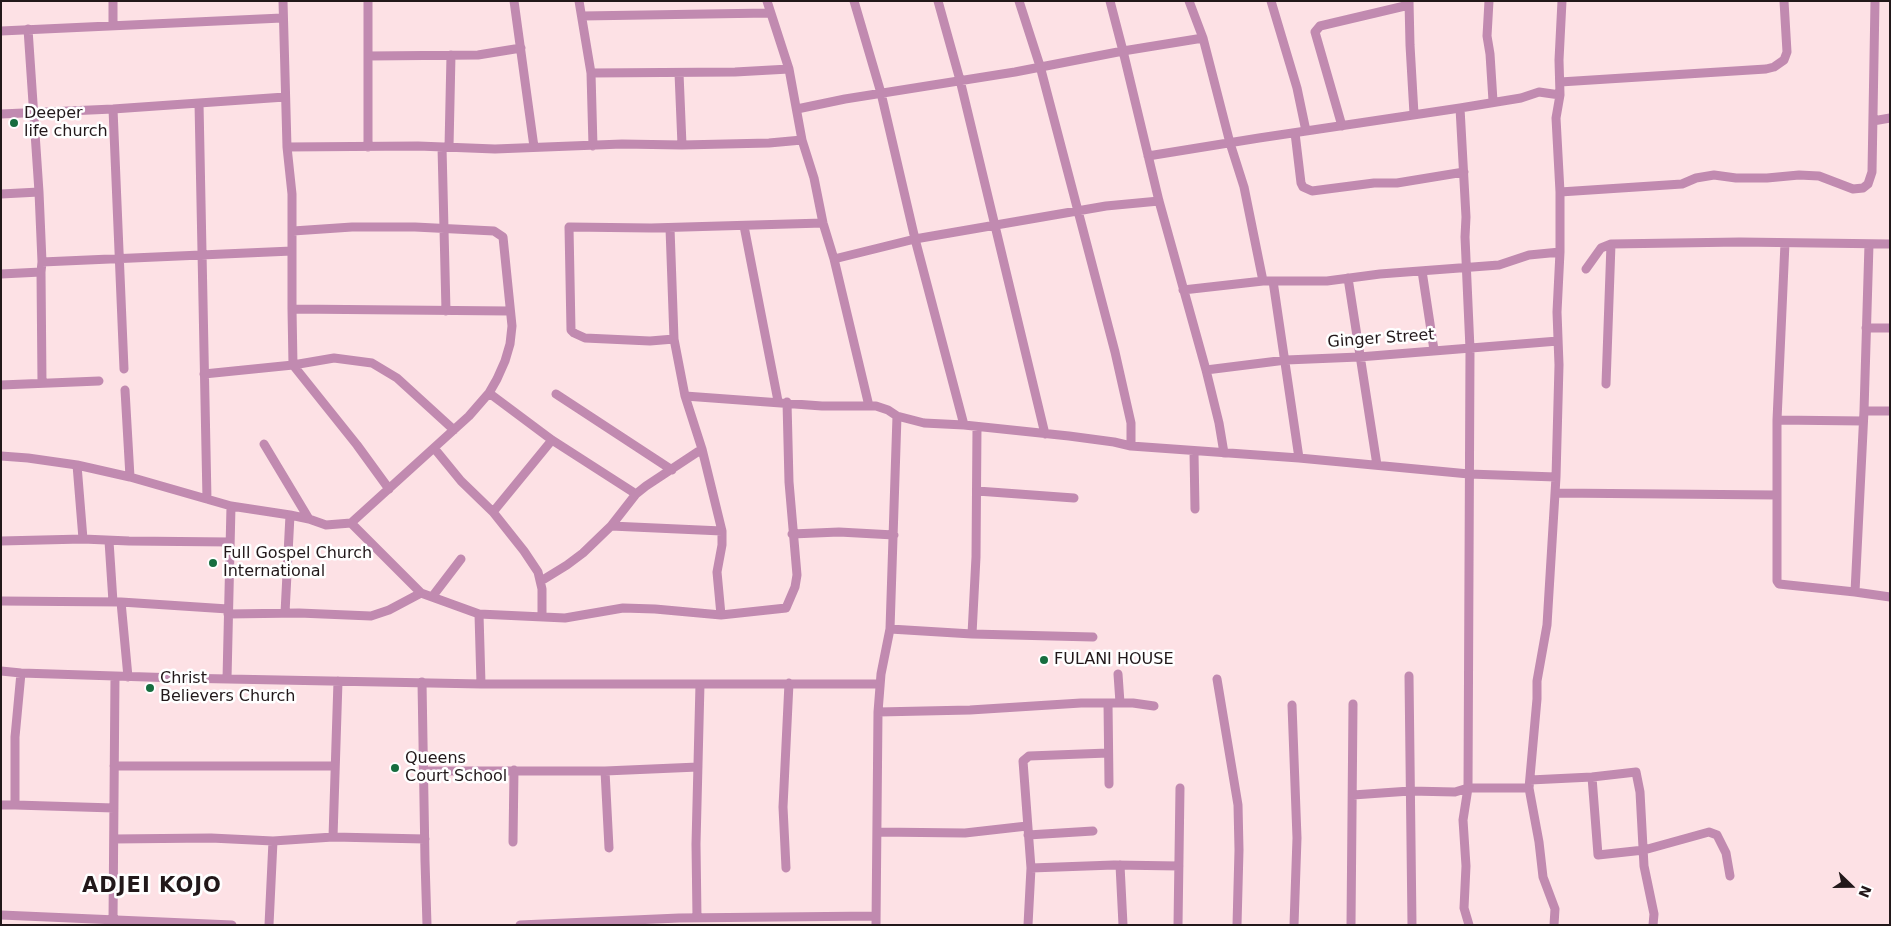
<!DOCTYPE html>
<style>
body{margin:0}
#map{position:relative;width:1891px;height:926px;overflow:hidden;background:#fde1e5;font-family:"DejaVu Sans",sans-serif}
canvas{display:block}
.frame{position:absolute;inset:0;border:2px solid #22181a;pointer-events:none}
.north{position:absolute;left:1826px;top:861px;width:50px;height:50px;-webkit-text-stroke:4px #fff;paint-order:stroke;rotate:112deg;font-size:14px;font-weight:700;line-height:20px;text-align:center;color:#22181a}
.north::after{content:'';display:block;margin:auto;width:18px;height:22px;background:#22181a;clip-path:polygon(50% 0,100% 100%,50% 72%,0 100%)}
</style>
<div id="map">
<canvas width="1891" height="926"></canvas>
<div class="frame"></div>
<div class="north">N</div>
</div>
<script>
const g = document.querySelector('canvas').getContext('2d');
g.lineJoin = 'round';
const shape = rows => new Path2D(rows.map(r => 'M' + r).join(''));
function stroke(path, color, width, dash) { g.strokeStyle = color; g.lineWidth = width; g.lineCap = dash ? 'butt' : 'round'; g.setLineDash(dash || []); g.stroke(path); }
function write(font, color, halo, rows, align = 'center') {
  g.font = font + ' "DejaVu Sans",sans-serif'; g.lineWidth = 5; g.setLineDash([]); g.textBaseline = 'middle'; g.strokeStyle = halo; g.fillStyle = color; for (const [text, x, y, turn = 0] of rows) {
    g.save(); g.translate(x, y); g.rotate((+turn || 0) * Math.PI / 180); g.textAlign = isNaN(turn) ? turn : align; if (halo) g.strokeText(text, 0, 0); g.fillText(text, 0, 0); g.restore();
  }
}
const street = shape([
 [113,1,113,25],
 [514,1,534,147],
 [579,1,591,73,593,146],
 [767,1,789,69,802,140,814,178,823,223,834,259,869,406],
 [854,1,881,93,915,239,964,425],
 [938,1,960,80,1045,434],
 [1019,1,1040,66,1115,352,1131,423,1131,446],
 [1110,1,1123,51,1159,201,1206,370,1219,423,1224,453],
 [1189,1,1203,38,1230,143,1244,187,1263,281],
 [1271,1,1297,88,1306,131],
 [1409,1,1410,45,1414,114],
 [1489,1,1487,36,1490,54,1493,101],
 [582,16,769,13],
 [28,29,39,192],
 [1,31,282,18],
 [369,56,478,55,521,48],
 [591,73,735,72,789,69],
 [679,73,682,145],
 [1560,82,1766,69,1774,67,1784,60,1787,52,1784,1],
 [199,103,207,499],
 [1460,108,1466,217,1465,237,1470,349,1468,788,1463,820,1466,866,1464,908,1469,925],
 [113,109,124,369],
 [797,109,845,99,1015,72,1123,51,1203,38],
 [1,114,113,109,285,97],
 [1873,121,1890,118],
 [1342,126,1315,32,1320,26,1409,5],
 [1295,133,1301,183,1303,187,1312,191,1374,183,1397,183,1464,172],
 [287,147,418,146,495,149,622,144,682,145,769,143,802,140],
 [368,147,368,1],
 [442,147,446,311],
 [449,147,451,55],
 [1148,156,1259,138,1460,108,1521,98,1539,92,1560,95],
 [1560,192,1682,184,1696,178,1714,175,1736,178,1767,178,1799,175,1819,176,1853,189,1863,188,1868,184,1872,172,1875,1],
 [1,194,39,192,42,262,41,272,1,274],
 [744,226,778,401],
 [670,228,674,339,685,396,702,449,722,531,722,545,717,572,721,615],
 [1785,243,1777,420,1777,581,1779,584,1855,592],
 [1869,244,1864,411,1855,592,1890,597],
 [292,251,292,309,509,311],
 [834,259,915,239,996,225,1106,206,1159,201],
 [42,262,292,251,292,194,287,147,283,1],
 [1586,269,1601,248,1611,244,1740,242,1890,244],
 [1422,271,1434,350],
 [41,272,42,383],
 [1348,278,1377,465],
 [1273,281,1299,458],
 [1183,290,1263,281,1327,281,1380,274,1499,265,1529,255,1560,252],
 [1866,328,1890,328],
 [674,339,650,341,585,338,574,333,571,330,569,227,651,228,823,223],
 [1206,370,1286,360,1359,357,1558,341],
 [204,374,293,365,292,309],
 [1606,384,1611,244],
 [1,385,99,381],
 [125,390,130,477],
 [489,393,552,440,636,494],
 [556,394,672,470],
 [685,396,822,406,876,406,888,410,897,416,924,423,964,425,1069,436,1114,442,1131,446,1299,458,1469,474,1556,477],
 [1864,411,1890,411],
 [1777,420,1863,421],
 [264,444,309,519],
 [434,448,461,481,493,512,524,551,538,572,542,589,542,617],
 [1194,452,1195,509],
 [1,456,28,458,77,465,130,477,231,506,290,515,309,519,326,525,351,523,469,416,489,393,497,379,505,361,510,344,512,326,503,237,494,231,415,227,352,227,293,231],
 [77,465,83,539],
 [389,489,357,445,293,365,334,358,372,363,397,378,454,430],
 [977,491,1074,498],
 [1555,493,1776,495],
 [493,512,552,440],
 [351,523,421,593,479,614,565,618,623,608,655,609,721,615,786,608,795,587,797,575,789,482,787,402],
 [611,526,722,531],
 [792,534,839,532,894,535],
 [1,541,83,539,129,541,230,542],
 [109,541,113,602],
 [541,581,567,565,583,553,611,526,636,494,646,486,702,449],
 [432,597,461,559],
 [1,601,121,602,228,609],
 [121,602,128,677],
 [285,613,290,515],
 [228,614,299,613,371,616,389,610,421,593],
 [479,614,481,684],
 [890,629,972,634,1093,637],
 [972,634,976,557,977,427],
 [1,671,21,673,178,678,481,684,880,684],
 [21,673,15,737,15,805,114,808],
 [1118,674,1120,703],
 [1409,676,1412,925],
 [227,679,231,506],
 [1217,679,1238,805,1239,850,1237,925],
 [422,682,425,861,427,925],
 [1108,703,1109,784],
 [1292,705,1297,838,1294,925],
 [878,712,970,710,1081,703,1133,703,1154,706],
 [114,766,335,766],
 [424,771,605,771,698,767],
 [605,771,609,848],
 [1592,777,1598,855,1644,850,1709,832,1717,835,1726,853,1730,876],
 [1530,780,1592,777,1636,772,1640,792,1644,866,1654,914,1653,925],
 [1353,795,1410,791,1455,792,1468,788,1529,788],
 [1,805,15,805],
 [877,832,965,833,1027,826],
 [1028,835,1093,831],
 [333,837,338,681],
 [114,839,211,838,273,841,333,837,425,839],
 [513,842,514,770],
 [1120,865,1123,925],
 [786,868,783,807,789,683],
 [1031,868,1114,865,1179,866],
 [1,915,232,925],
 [697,918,696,844,700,684],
 [113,921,115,676],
 [269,925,273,841],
 [520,925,679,918,876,916],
 [876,925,878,712,881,674,890,629,897,416],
 [1028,925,1031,868,1023,761,1029,756,1108,753],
 [1178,925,1180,788],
 [1351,925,1353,704],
 [1554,925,1555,909,1543,877,1539,842,1529,788,1537,699,1537,681,1547,625,1556,477,1559,365,1557,312,1560,252,1560,192,1556,118,1560,95,1559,60,1562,1]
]);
const markers = [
 [14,123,5,"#176d3f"],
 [213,563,5,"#176d3f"],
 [1044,660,5,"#176d3f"],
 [150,688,5,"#176d3f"],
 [395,768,5,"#176d3f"]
];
const poiNames = [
 ["Deeper",24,114],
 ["life church",24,132],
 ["Full Gospel Church",223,554],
 ["International",223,572],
 ["FULANI HOUSE",1054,660],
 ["Christ",160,679],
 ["Believers Church",160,697],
 ["Queens",405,759],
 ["Court School",405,777]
];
const streetNames = [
 ["Ginger Street",1381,339,-4]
];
const districtNames = [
 ["ADJEI KOJO",152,887]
];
stroke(street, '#c18ab0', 9);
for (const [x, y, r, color] of markers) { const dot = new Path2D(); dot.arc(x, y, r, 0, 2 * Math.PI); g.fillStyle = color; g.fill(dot); stroke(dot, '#fff', 2); }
write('16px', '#22181a', '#fff', poiNames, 'left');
write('16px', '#22181a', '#fff', streetNames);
g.letterSpacing = '1px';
write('bold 21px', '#22181a', '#fff', districtNames);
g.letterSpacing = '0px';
</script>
